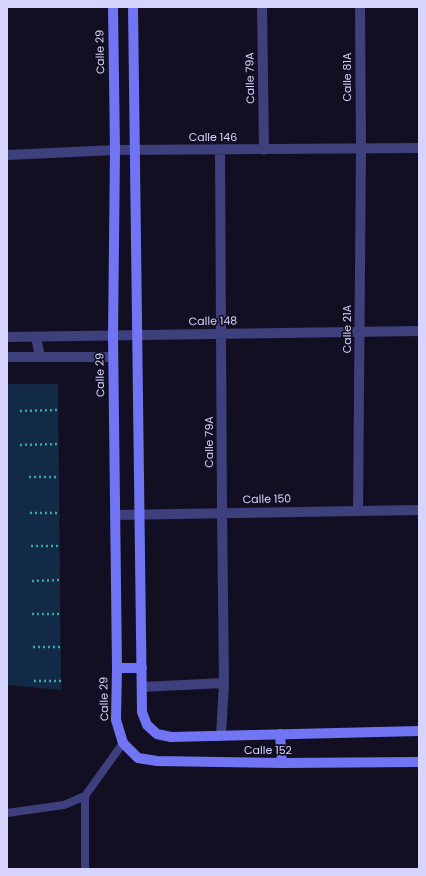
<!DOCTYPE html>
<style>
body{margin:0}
#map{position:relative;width:426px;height:876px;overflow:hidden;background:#110f21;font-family:Poppins,sans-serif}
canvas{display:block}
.frame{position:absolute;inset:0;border:8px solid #d6d3fc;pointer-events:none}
</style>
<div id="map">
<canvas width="426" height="876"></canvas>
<div class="frame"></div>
</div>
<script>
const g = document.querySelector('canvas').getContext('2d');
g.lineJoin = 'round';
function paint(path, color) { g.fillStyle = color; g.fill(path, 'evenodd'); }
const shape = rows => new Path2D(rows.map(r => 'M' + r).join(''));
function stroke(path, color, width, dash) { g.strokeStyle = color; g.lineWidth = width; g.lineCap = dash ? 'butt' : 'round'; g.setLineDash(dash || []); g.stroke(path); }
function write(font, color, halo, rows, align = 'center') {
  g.font = font + ' Poppins,sans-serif'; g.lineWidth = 3.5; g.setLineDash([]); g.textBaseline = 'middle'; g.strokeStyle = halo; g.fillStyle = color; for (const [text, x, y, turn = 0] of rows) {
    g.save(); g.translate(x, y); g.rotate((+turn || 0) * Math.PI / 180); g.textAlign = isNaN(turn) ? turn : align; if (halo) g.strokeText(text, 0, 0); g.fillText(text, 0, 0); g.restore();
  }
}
const water = shape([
 [7,384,58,384,61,690,7,685]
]);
const path = shape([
 [20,411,58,410],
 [20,445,58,444],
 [29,477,59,477],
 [30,513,59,513],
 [31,546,59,546],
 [32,581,60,580],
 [32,614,60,614],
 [33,647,61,647],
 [34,681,61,681]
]);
const service = shape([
 [85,796,85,869],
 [7,813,64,805,85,796,123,743]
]);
const minor = shape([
 [262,7,264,150],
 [220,150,222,513,224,683,221,735],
 [7,155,115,150,419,148],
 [7,337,419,331],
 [36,337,40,357],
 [7,357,113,357],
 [142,687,224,683]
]);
const tertiary = shape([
 [358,511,361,148,360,7],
 [115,515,419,510]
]);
const secondary = shape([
 [113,7,115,150,113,336,117,668,116,720,123,743,138,758,157,761,282,763,419,762],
 [133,7,142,712,147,725,157,734,171,737,419,731],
 [117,668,142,668],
 [280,734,282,763]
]);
const streetNames = [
 ["Calle 29",101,52,-91],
 ["Calle 81A",348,77,-90],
 ["Calle 79A",251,78,-91],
 ["Calle 146",213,138],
 ["Calle 148",213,322,-1],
 ["Calle 21A",348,329,-90],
 ["Calle 29",101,375,-91],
 ["Calle 79A",210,442,-90],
 ["Calle 150",267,500,-1],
 ["Calle 29",105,699,-91],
 ["Calle 152",268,751]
];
paint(water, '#132a47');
stroke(path, '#38ab9e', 2.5, [2, 3]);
stroke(service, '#3e3f7d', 8);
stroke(minor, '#3e3f7d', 10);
stroke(tertiary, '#3e3f7d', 10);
stroke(secondary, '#7175f4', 10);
write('11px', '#d6d3fc', '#110f21', streetNames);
</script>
